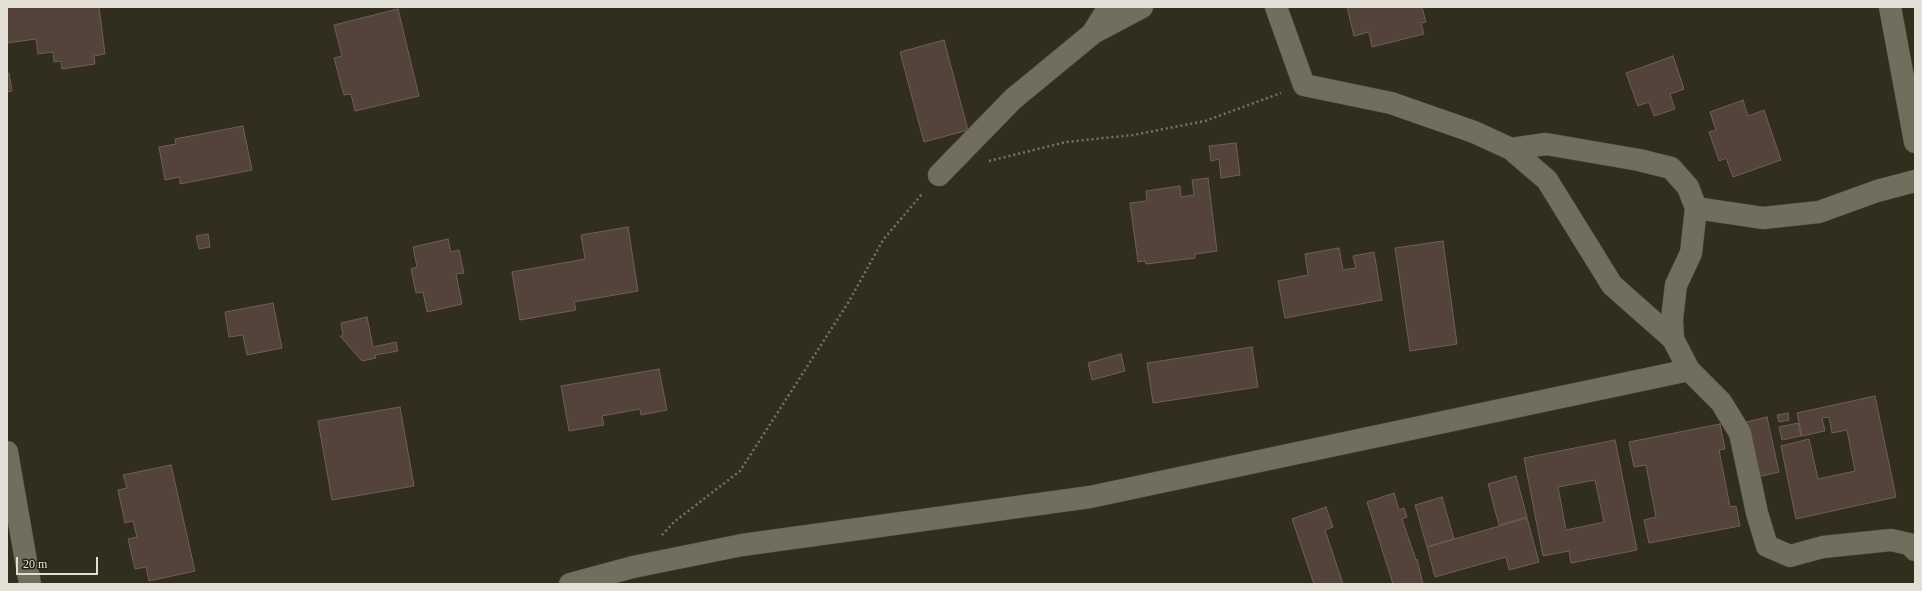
<!DOCTYPE html>
<style>
body{margin:0}
#map{position:relative;width:1922px;height:591px;overflow:hidden;background:#312e1e;font-family:"Times New Roman",serif}
canvas{display:block}
.frame{position:absolute;inset:0;border:8px solid #e2e0d6;pointer-events:none}
.scale{position:absolute;left:16px;top:557px;width:82px;height:18px;box-sizing:border-box;border:2px solid #e2e0d6;border-top:0;padding-left:5px;font-size:12px;line-height:14px;white-space:nowrap;color:#e2e0d6;-webkit-text-stroke:3px #272414;paint-order:stroke}
</style>
<div id="map">
<canvas width="1922" height="591"></canvas>
<div class="frame"></div>
<div class="scale">20 m</div>
</div>
<script>
const g = document.querySelector('canvas').getContext('2d');
g.lineJoin = 'round';
function paint(path, color) { g.fillStyle = color; g.fill(path, 'evenodd'); }
const shape = rows => new Path2D(rows.map(r => 'M' + r).join(''));
function stroke(path, color, width, dash) { g.strokeStyle = color; g.lineWidth = width; g.lineCap = dash ? 'butt' : 'round'; g.setLineDash(dash || []); g.stroke(path); }
const building = shape([
 [7,7,99,7,105,54,94,56,95,64,62,69,61,61,54,62,53,52,38,54,36,39,7,43,7,7],
 [1347,7,1422,7,1426,22,1421,23,1424,34,1372,47,1369,32,1354,36,1347,7],
 [398,9,419,96,355,111,351,94,344,95,334,58,342,56,334,25,398,9],
 [944,40,968,130,924,142,900,52,944,40],
 [1673,56,1684,89,1670,94,1675,109,1654,116,1649,102,1638,106,1626,73,1673,56],
 [7,73,9,73,12,91,7,92,7,73],
 [1743,100,1748,116,1764,110,1781,160,1733,177,1726,158,1719,161,1709,132,1716,130,1710,112,1743,100],
 [243,126,252,170,180,184,180,177,165,180,159,147,176,144,175,139,243,126],
 [1236,143,1240,175,1221,178,1219,159,1211,161,1209,146,1236,143],
 [1208,178,1217,251,1195,254,1195,258,1146,264,1145,261,1138,262,1130,203,1147,201,1146,191,1180,186,1181,197,1194,195,1192,180,1208,178],
 [628,227,638,291,574,302,576,310,520,320,512,272,585,259,581,235,628,227],
 [208,234,210,247,199,249,196,236,208,234],
 [448,239,451,252,459,250,464,273,456,274,462,304,427,312,423,292,416,293,411,269,417,267,413,247,448,239],
 [1443,241,1457,344,1410,351,1395,248,1443,241],
 [1339,248,1343,270,1356,268,1353,256,1374,252,1382,300,1285,318,1278,281,1308,275,1305,254,1339,248],
 [273,303,282,348,247,355,243,335,229,337,225,312,273,303],
 [367,317,373,347,396,342,398,351,375,355,376,358,362,361,340,336,343,336,341,323,367,317],
 [1252,347,1258,387,1153,403,1147,363,1252,347],
 [1121,354,1125,371,1092,380,1088,363,1121,354],
 [659,369,667,410,641,415,640,409,602,416,604,425,569,431,561,386,659,369],
 [1875,396,1896,497,1796,519,1781,446,1809,439,1818,479,1855,471,1847,430,1832,433,1829,417,1822,418,1825,431,1802,436,1797,413,1875,396],
 [400,407,414,486,332,500,318,421,400,407],
 [1788,413,1789,420,1779,422,1777,415,1788,413],
 [1767,417,1779,472,1758,477,1746,422,1767,417],
 [1798,423,1801,436,1782,440,1779,427,1798,423],
 [1720,424,1725,449,1719,450,1730,507,1736,506,1740,526,1649,543,1644,520,1656,517,1646,465,1634,467,1629,442,1720,424],
 [1615,440,1637,550,1571,563,1569,551,1543,556,1524,458,1615,440],
 [1595,480,1604,522,1566,530,1558,487,1595,480],
 [171,465,195,571,149,581,146,567,135,569,128,539,137,537,133,521,125,523,118,490,127,488,123,475,171,465],
 [1516,476,1527,517,1499,525,1488,484,1516,476],
 [1394,493,1399,510,1404,508,1407,517,1402,519,1416,560,1417,559,1423,584,1393,584,1367,502,1394,493],
 [1442,497,1454,539,1427,547,1415,505,1442,497],
 [1326,507,1333,527,1325,530,1343,584,1314,584,1292,519,1326,507],
 [1527,518,1539,562,1509,570,1506,557,1435,577,1427,547,1527,518]
]);
const path = shape([
 [989,161,1066,142,1133,135,1205,121,1281,93],
 [662,535,674,522,740,471,848,303,883,240,922,194]
]);
const minor = shape([
 [1276,7,1304,85,1391,103,1474,132,1511,149,1546,144,1639,160,1671,168,1688,187,1696,208,1691,253,1676,285,1672,319,1673,339,1689,370,1721,402,1740,433,1757,513,1767,546,1790,556,1823,547,1891,540,1909,544,1915,550],
 [1890,7,1915,142],
 [1093,33,1142,7],
 [1511,149,1547,180,1612,285,1673,339],
 [939,175,1013,99,1092,34,1109,7],
 [1696,208,1763,218,1819,212,1877,191,1915,181],
 [7,452,30,584],
 [570,584,633,567,742,545,1090,497,1689,370]
]);
paint(building, '#54433b');
stroke(building, '#715f57', 1);
stroke(minor, '#4d4b3d', 23);
stroke(path, '#777567', 2.5, [2, 3]);
stroke(minor, '#726e5d', 22);
</script>
